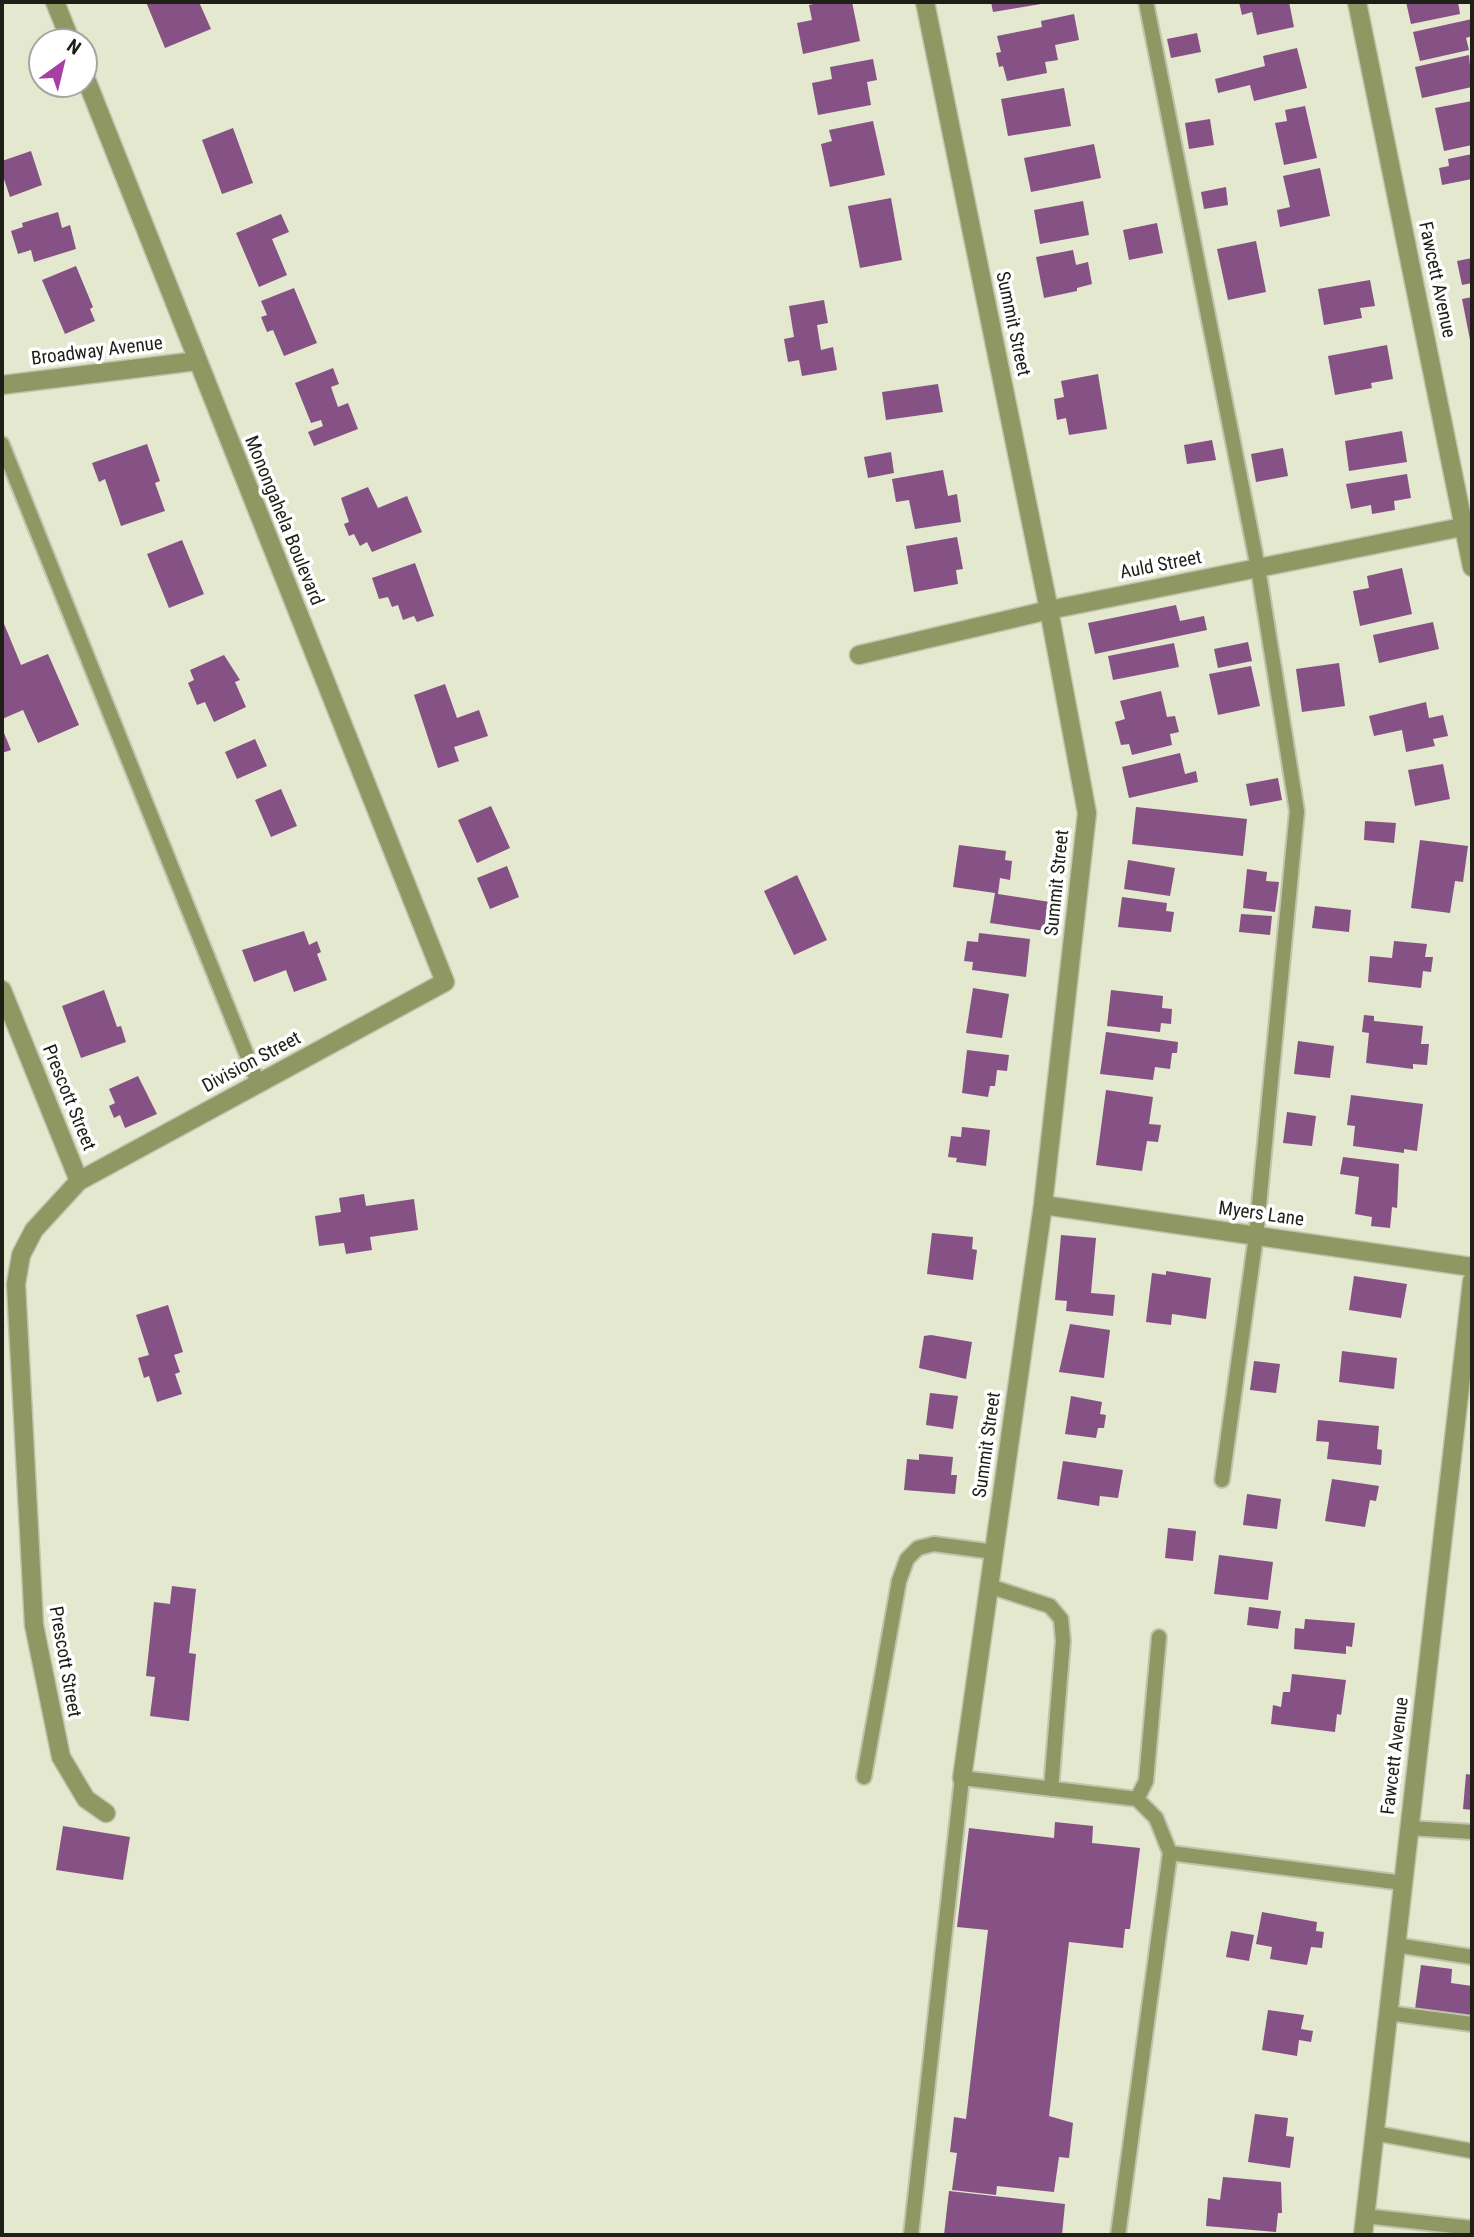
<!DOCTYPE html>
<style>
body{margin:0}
#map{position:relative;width:1474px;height:2237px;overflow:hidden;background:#e3e8ce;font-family:"Roboto Condensed",sans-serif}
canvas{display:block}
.frame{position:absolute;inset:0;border:4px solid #1e1f16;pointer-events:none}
.north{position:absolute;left:28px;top:28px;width:70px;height:70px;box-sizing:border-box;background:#fff;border:2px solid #a5a5a2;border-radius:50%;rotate:34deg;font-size:19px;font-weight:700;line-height:28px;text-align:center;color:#1e1f16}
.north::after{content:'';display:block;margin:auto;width:24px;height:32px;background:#a640a4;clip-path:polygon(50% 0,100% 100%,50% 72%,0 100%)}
</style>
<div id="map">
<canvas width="1474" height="2237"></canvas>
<div class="frame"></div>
<div class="north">N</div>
</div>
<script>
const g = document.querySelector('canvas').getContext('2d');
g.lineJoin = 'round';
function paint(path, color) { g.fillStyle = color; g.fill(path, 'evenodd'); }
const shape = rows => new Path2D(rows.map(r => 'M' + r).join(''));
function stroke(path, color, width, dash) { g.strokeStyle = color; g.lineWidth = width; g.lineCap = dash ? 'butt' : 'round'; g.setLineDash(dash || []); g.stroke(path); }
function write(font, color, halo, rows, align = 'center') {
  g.font = font + ' "Roboto Condensed",sans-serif'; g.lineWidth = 7; g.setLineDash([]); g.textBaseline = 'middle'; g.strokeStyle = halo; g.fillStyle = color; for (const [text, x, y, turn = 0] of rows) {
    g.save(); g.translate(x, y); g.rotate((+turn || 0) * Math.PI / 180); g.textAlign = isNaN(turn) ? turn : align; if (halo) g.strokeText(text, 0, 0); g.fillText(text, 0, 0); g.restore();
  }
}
const building = shape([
 [146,2,199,2,211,29,165,48],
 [823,2,852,2,860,41,803,54,797,23,812,20,809,5],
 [991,2,1041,2,1041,4,993,12],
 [1239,2,1289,2,1294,27,1257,35,1252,12,1242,15],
 [1406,2,1458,2,1460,14,1411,24],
 [1074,14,1079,40,1055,45,1058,60,1045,62,1047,73,1007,81,1003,66,999,67,996,53,1001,52,997,36,1042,27,1041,21],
 [1472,19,1472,36,1466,38,1469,50,1420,61,1413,32],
 [1197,33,1201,52,1171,58,1167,39],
 [1297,48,1307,88,1254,101,1250,85,1218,93,1215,79,1265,66,1263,56],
 [1469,55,1472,87,1422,98,1415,67],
 [873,59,877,80,867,82,871,105,818,115,812,83,832,79,830,67],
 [1064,88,1071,126,1008,136,1001,99],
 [1472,101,1472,145,1444,151,1435,108],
 [1305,106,1317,158,1284,165,1275,123,1287,121,1285,110],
 [1210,119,1214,145,1189,149,1185,123],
 [873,121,885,175,830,187,821,144,832,141,829,130],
 [233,128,253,183,222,194,202,140],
 [1094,144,1101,178,1031,192,1024,158],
 [31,151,42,185,10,197,2,173,2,161],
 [1472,154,1472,179,1442,185,1439,168,1449,166,1448,159],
 [1320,168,1330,216,1280,227,1277,210,1290,207,1283,176],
 [1226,187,1228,205,1204,209,1201,192],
 [891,198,902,260,860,268,848,206],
 [1083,201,1089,235,1040,244,1034,210],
 [58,212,62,228,70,225,76,249,34,262,31,250,18,254,11,231,23,227,22,223],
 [281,214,289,232,272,239,287,275,259,287,236,233],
 [1157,223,1163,253,1129,260,1123,230],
 [1256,241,1266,292,1228,300,1217,249],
 [1073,250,1076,265,1088,262,1092,284,1077,288,1077,291,1044,298,1036,257],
 [1472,258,1472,283,1462,285,1457,261],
 [76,266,93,307,90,309,95,321,65,334,42,280],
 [1370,280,1375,306,1360,308,1362,318,1324,325,1318,289],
 [294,288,317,343,284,356,273,330,267,332,261,317,267,315,261,301],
 [1472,297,1472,345,1471,345,1462,299],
 [824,300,828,323,817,325,821,350,833,347,837,370,802,376,799,360,788,362,784,339,794,337,789,306],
 [1387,345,1393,379,1371,383,1372,388,1335,395,1328,356],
 [333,368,339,384,331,387,338,407,348,403,358,429,314,446,308,432,323,426,321,420,311,423,295,383],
 [1098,374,1107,429,1069,435,1066,418,1057,420,1054,399,1064,397,1061,381],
 [938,384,943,412,886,420,882,392],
 [1402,431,1407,462,1349,471,1345,441],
 [1212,440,1216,460,1187,464,1184,445],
 [147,444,160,481,155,483,165,511,121,526,105,479,99,482,92,463],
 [1283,448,1288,476,1256,482,1251,454],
 [891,452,894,473,868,478,864,457],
 [943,470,948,496,957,494,961,522,915,529,909,500,896,502,892,479],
 [1407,474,1411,498,1394,501,1395,510,1372,514,1371,505,1351,509,1346,484],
 [368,487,378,508,407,496,422,532,372,552,367,542,360,546,354,534,349,536,344,524,349,522,341,498],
 [957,537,963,569,956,570,958,584,914,592,906,546],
 [182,540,204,594,169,608,147,554],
 [415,563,434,616,417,622,414,616,403,620,398,605,392,607,388,597,379,599,372,578],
 [1402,568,1412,614,1360,626,1353,591,1369,588,1367,576],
 [1176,605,1180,621,1204,616,1207,630,1095,654,1088,623],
 [2,619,21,665,48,654,79,725,38,743,23,710,2,719],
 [1433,622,1439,649,1379,663,1373,635],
 [1248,642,1252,661,1218,668,1214,649],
 [1174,643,1179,667,1113,680,1108,656],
 [224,655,240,680,235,682,246,707,214,722,205,702,197,705,188,683,194,680,190,670],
 [1339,663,1345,706,1302,712,1296,669],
 [1251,666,1260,706,1218,715,1209,674],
 [445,684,457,718,479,710,488,736,454,747,459,761,438,768,414,695],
 [1161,691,1167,717,1175,716,1179,732,1170,734,1172,745,1132,755,1129,744,1121,745,1115,722,1125,719,1120,701],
 [1426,702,1429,718,1443,715,1448,736,1433,739,1435,746,1406,752,1402,730,1374,736,1369,716],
 [2,728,11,750,2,753],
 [255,739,267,766,237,779,225,752],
 [1180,753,1185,774,1196,771,1198,782,1129,798,1122,767],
 [1443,764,1450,799,1415,806,1408,770],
 [1278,778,1282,800,1250,806,1246,784],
 [281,789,297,826,271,837,255,800],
 [491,806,510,848,477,863,458,820],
 [1136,807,1247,819,1243,856,1132,844],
 [1365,821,1396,823,1394,843,1364,840],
 [1420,840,1468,846,1463,882,1455,881,1450,913,1411,908],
 [959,845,1006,851,1005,860,1012,861,1010,880,1000,878,998,894,1050,902,1045,931,990,923,995,893,953,887],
 [1128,860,1175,868,1170,896,1124,889],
 [507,866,519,897,490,909,477,878],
 [1247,869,1267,872,1266,881,1279,882,1275,912,1243,908],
 [797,875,827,940,794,955,764,891],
 [1122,897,1167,903,1166,911,1174,912,1171,932,1118,927],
 [1315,906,1351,910,1349,932,1312,928],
 [1241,914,1272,916,1270,935,1239,932],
 [304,931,309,945,317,941,321,952,317,954,327,980,294,992,286,970,254,982,242,950],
 [979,933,1030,939,1026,977,972,970,973,962,964,961,967,941,978,942],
 [1394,941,1427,944,1425,957,1433,957,1431,972,1423,971,1421,988,1368,982,1370,956,1392,958],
 [973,988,1009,994,1002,1038,966,1033],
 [104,990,117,1027,121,1026,126,1042,81,1058,62,1006],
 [1111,990,1163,996,1162,1008,1172,1009,1171,1024,1161,1023,1160,1032,1107,1026],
 [1364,1015,1374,1016,1374,1021,1423,1026,1421,1044,1429,1044,1427,1065,1413,1064,1413,1069,1366,1063,1369,1033,1362,1032],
 [1106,1032,1178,1042,1177,1053,1172,1053,1170,1069,1155,1067,1153,1080,1100,1074],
 [1298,1041,1334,1046,1330,1078,1294,1074],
 [967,1050,1009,1055,1007,1071,997,1070,995,1086,990,1086,988,1097,962,1093],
 [138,1076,157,1114,125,1128,120,1115,114,1118,109,1106,115,1103,109,1089],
 [1106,1090,1153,1097,1149,1124,1161,1125,1158,1142,1147,1141,1142,1171,1096,1165],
 [1351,1095,1423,1104,1417,1151,1404,1149,1404,1153,1353,1146,1355,1126,1347,1125],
 [1287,1112,1316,1116,1312,1146,1283,1143],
 [962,1127,990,1130,986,1166,956,1162,957,1158,948,1157,951,1136,961,1137],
 [1343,1157,1399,1164,1397,1208,1392,1207,1390,1228,1371,1226,1372,1217,1355,1214,1359,1177,1340,1174],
 [364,1194,366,1206,414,1199,418,1230,370,1237,372,1250,346,1254,344,1243,319,1246,315,1216,341,1212,339,1198],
 [932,1233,973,1237,972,1249,977,1250,973,1280,927,1274],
 [1061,1235,1096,1238,1091,1293,1115,1295,1113,1316,1066,1311,1067,1301,1055,1300],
 [1166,1271,1211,1278,1206,1319,1172,1314,1171,1325,1146,1322,1152,1273,1166,1275],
 [1354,1276,1407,1284,1401,1318,1349,1310],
 [168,1305,183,1352,174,1355,180,1372,175,1374,182,1394,157,1402,149,1376,144,1378,138,1358,149,1355,136,1315],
 [1070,1324,1110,1330,1104,1378,1059,1372],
 [931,1335,972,1342,966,1379,919,1368,924,1336],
 [1342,1351,1397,1358,1394,1389,1339,1382],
 [1254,1361,1280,1364,1276,1393,1250,1390],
 [930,1393,958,1396,953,1429,926,1425],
 [1071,1396,1102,1402,1100,1414,1106,1415,1104,1428,1098,1428,1096,1438,1065,1434],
 [1318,1420,1379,1426,1377,1449,1382,1450,1381,1465,1327,1459,1329,1442,1316,1441],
 [919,1454,953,1457,951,1475,957,1475,955,1494,904,1490,907,1459,919,1460],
 [1063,1461,1123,1470,1118,1498,1100,1496,1099,1506,1057,1499],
 [1332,1479,1379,1486,1376,1501,1370,1500,1365,1527,1325,1521],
 [1247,1494,1281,1499,1277,1529,1243,1525],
 [1168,1528,1196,1531,1193,1561,1165,1558],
 [1219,1555,1273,1562,1268,1600,1214,1594],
 [172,1586,196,1589,189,1653,196,1654,189,1721,150,1716,155,1677,146,1676,154,1602,170,1604],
 [1249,1607,1281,1611,1278,1629,1247,1625],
 [1305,1619,1355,1623,1352,1647,1346,1646,1346,1654,1294,1649,1295,1628,1304,1629],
 [1292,1674,1346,1680,1341,1715,1337,1714,1335,1732,1271,1724,1273,1705,1281,1707,1283,1692,1290,1692],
 [1466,1774,1472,1775,1472,1810,1463,1809],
 [1055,1822,1093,1826,1092,1843,1140,1848,1130,1929,1125,1929,1123,1948,1069,1942,1049,2116,1073,2123,1069,2158,1059,2157,1054,2192,997,2186,996,2195,952,2190,957,2153,950,2152,954,2117,966,2119,988,1930,957,1927,969,1828,1054,1838],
 [63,1826,130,1837,123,1880,56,1870],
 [1262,1912,1317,1922,1316,1931,1324,1932,1322,1948,1311,1947,1307,1965,1270,1959,1272,1947,1256,1944],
 [1231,1931,1254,1935,1249,1961,1226,1957],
 [1421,1965,1452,1969,1451,1983,1472,1986,1471,2016,1415,2009],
 [1268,2010,1304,2015,1301,2029,1313,2031,1311,2042,1299,2040,1297,2056,1262,2050],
 [1255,2114,1288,2118,1286,2136,1294,2137,1290,2168,1248,2162],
 [1223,2177,1281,2182,1282,2213,1278,2213,1276,2232,1206,2226,1208,2198,1220,2200],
 [949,2191,1065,2204,1062,2235,944,2235]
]);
const service = shape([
 [1146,2,1258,568,1297,811,1256,1236,1222,1480],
 [2,444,258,1083],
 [989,1586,1050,1606,1061,1619,1063,1641,1051,1789],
 [864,1777,899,1581,907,1559,918,1548,934,1544,994,1552],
 [1137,1799,1146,1781,1159,1637],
 [1409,1828,1472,1832],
 [1170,1853,1403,1883],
 [1396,1945,1472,1957],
 [1388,2013,1472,2024],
 [1374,2133,1472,2151],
 [1365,2216,1472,2228],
 [911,2235,962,1778,1137,1799,1156,1818,1170,1853,1118,2235]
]);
const minor = shape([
 [55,2,71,42],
 [925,2,1049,610,1087,813,1043,1205,962,1778],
 [1357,2,1472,567],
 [2,385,197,361],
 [859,655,1049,610,1472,525],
 [2,990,79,1181,34,1230,21,1255,16,1284,34,1625,61,1757,86,1799,106,1813],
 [79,1181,445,982,84,74],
 [1043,1205,1472,1267],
 [1363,2235,1472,1281]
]);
const streetNames = [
 ["Fawcett Avenue",1436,280,78],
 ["Summit Street",1012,324,78],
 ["Broadway Avenue",97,352,-7],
 ["Monongahela Boulevard",283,521,68],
 ["Auld Street",1161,566,-11],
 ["Summit Street",1058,883,-84],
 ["Division Street",252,1063,-28],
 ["Prescott Street",68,1098,68],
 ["Myers Lane",1261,1215,8],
 ["Summit Street",988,1445,-82],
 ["Prescott Street",64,1662,80],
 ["Fawcett Avenue",1396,1756,-83]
];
paint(building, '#865184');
stroke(service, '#c0c4ad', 18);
stroke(minor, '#c0c4ad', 21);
stroke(service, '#8f9763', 14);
stroke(minor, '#8f9763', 18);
write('19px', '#1e1f16', '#fff', streetNames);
</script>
